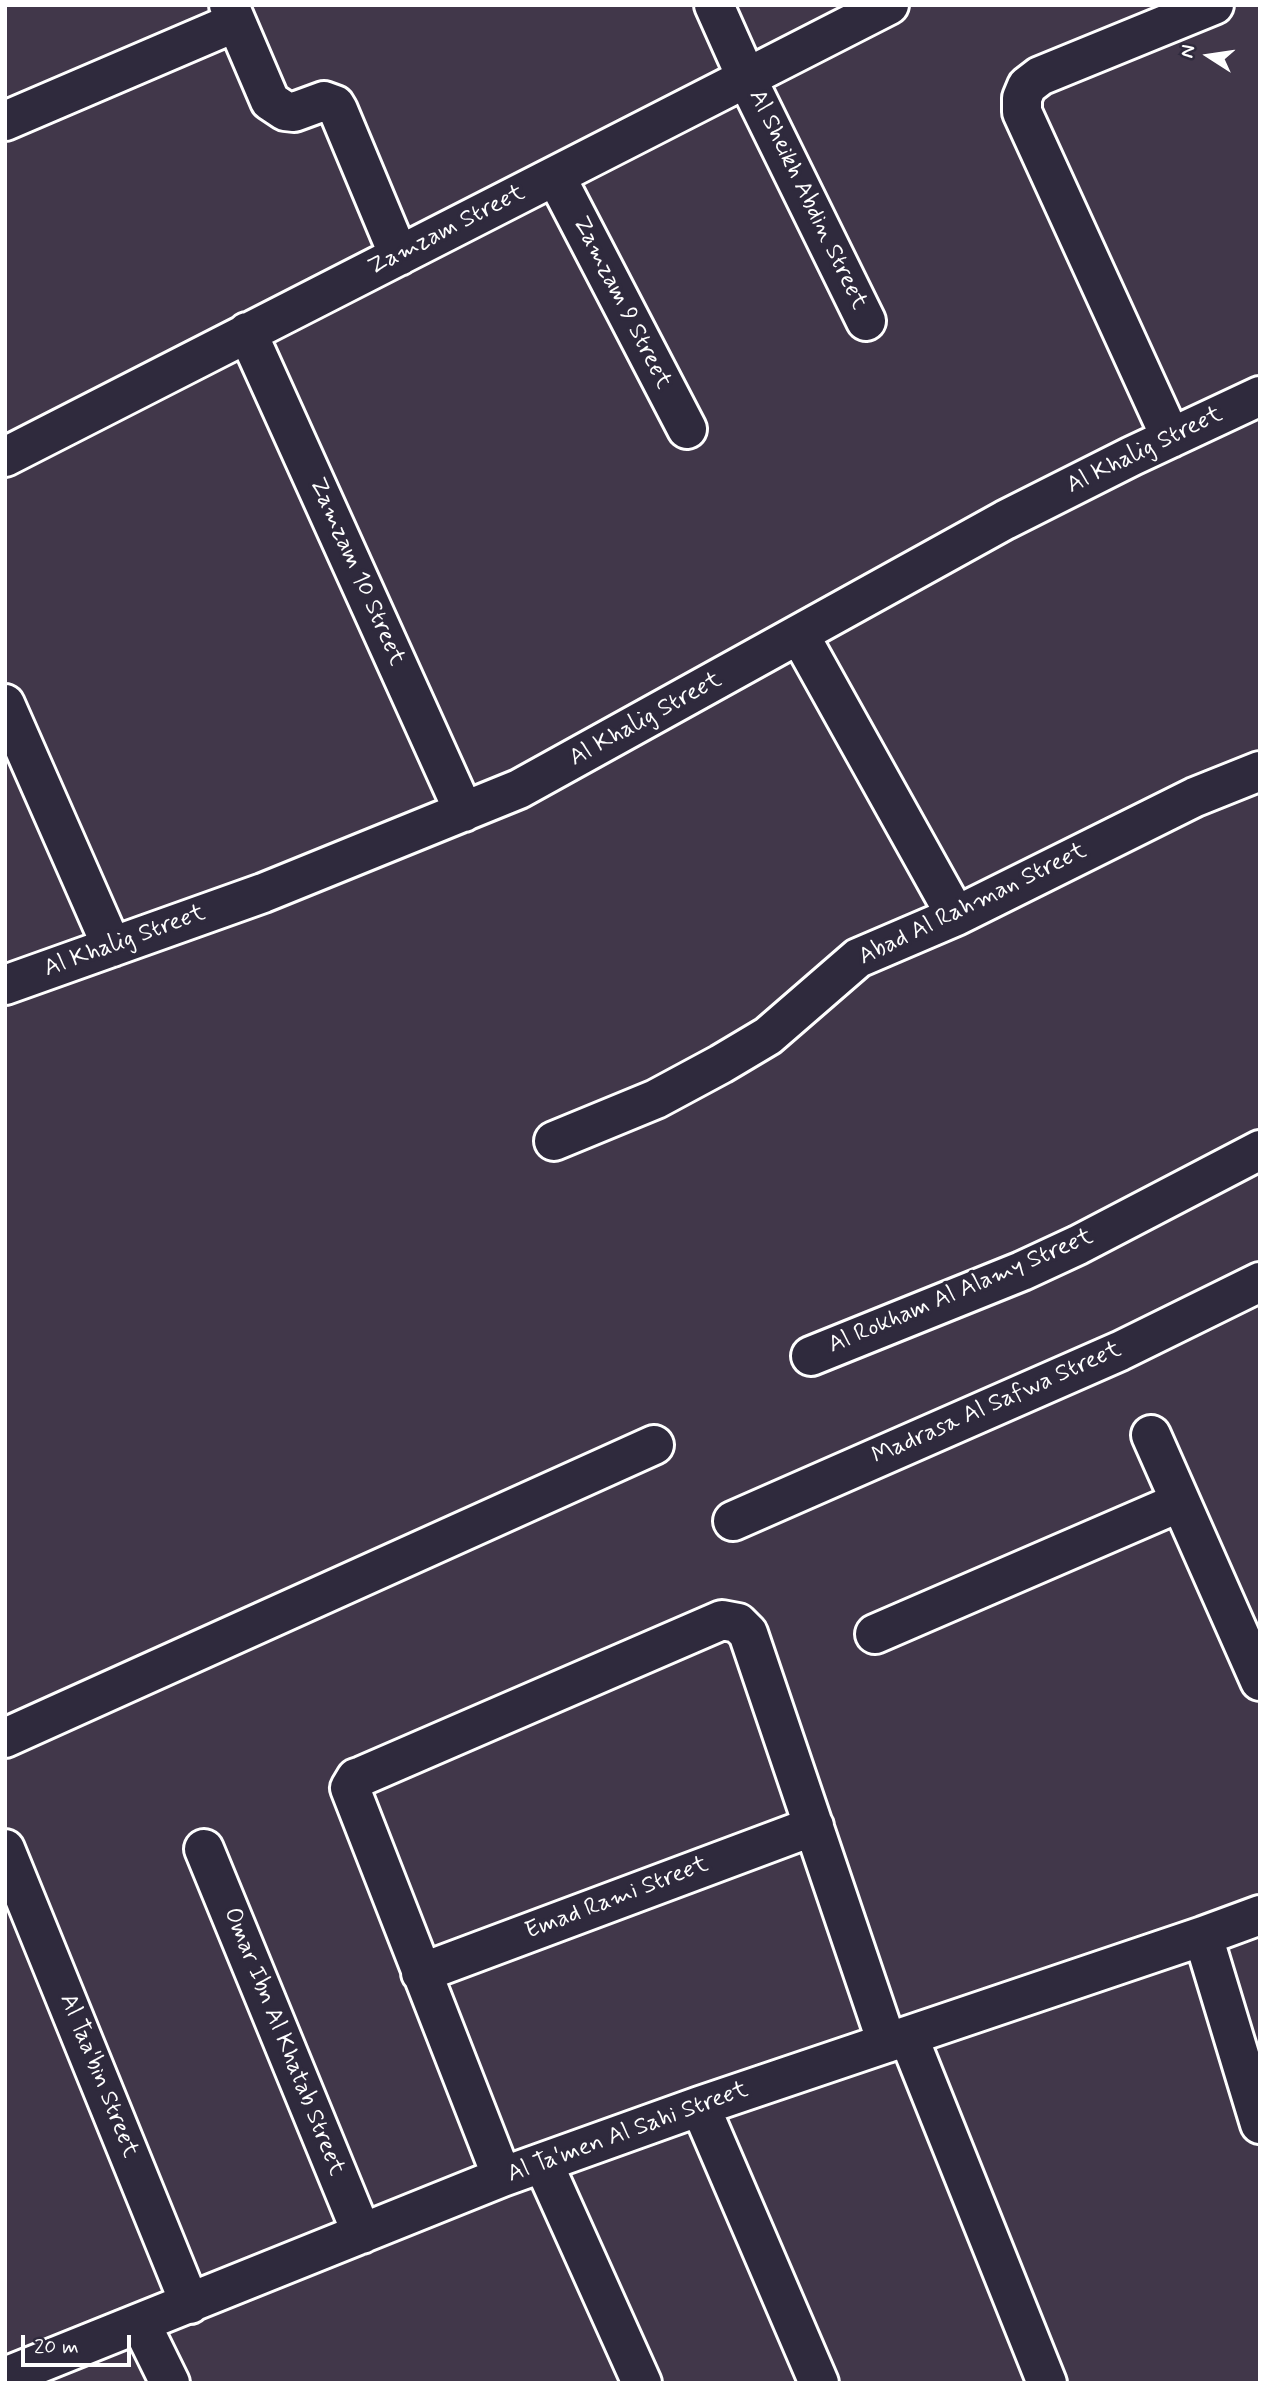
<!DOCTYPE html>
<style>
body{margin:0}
#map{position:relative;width:1265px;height:2388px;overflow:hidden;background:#41374a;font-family:Mynerve,sans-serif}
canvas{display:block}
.frame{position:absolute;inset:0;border:7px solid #fff;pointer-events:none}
.north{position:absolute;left:1174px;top:21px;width:70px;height:70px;-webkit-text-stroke:5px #2f2a3d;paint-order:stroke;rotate:282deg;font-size:19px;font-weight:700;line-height:28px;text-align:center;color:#fff}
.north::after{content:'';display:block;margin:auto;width:24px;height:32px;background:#fff;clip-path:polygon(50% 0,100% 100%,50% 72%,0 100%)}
.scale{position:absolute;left:21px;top:2335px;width:110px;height:32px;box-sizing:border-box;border:4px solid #fff;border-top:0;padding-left:9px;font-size:21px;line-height:24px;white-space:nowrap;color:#fff;-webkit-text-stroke:5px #2f2a3d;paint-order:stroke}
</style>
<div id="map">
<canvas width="1265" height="2388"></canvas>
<div class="frame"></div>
<div class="north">N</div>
<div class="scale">20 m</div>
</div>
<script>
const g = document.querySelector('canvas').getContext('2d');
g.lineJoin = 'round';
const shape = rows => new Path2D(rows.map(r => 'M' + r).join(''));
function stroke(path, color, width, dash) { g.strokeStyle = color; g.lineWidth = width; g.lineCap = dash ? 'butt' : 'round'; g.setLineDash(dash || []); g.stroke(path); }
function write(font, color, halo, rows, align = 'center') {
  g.font = font + ' Mynerve,sans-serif'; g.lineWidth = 7; g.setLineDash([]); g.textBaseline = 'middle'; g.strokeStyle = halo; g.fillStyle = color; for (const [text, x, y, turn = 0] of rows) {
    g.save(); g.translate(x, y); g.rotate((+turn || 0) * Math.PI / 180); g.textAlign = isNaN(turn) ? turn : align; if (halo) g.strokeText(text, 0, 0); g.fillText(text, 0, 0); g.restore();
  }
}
const street = shape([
 [229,5,270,101,285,111,294,112,324,101,335,105,338,110,399,256],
 [714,5,747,79,866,321],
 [5,121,236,22],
 [556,177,687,429],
 [247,332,464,812],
 [1171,438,1022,112,1022,98,1027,86,1040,76,1214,5],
 [5,457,889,5],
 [800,636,956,916],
 [5,704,112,947],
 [5,985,263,893,519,789,1005,520,1132,456,1260,396],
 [554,1141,656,1099,721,1064,768,1036,858,958,956,916,1195,797,1260,771],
 [811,1356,1022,1271,1078,1245,1260,1150],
 [1151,1435,1260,1681],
 [733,1521,1120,1351,1260,1282],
 [875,1634,1180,1502],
 [5,1738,654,1445],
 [5,1849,190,2304],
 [204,1849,362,2234],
 [1203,1936,1260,2124],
 [421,1973,814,1826],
 [908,2036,1047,2383],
 [700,2106,819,2383],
 [543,2163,642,2383],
 [502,2177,350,1788,356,1778,362,1776,722,1620,738,1623,748,1633,887,2043],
 [141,2324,170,2383],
 [5,2377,502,2177,700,2106,1203,1936,1260,1915]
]);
const streetNames = [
 ["Al Sheikh Abdin Street",807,200,64],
 ["Zamzam Street",447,231,-27],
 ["Zamzam 9 Street",621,303,63],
 ["Al Khalig Street",1145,451,-26],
 ["Zamzam 10 Street",356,572,66],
 ["Al Khalig Street",646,720,-29],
 ["Abad Al Rahman Street",973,905,-26],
 ["Al Khalig Street",125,942,-20],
 ["Al Rokham Al Alamy Street",961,1292,-23],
 ["Madrasa Al Safwa Street",997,1404,-24],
 ["Emad Rami Street",617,1899,-21],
 ["Omar Ibn Al Khatab Street",283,2042,68],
 ["Al Taa'bin Street",98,2076,68],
 ["Al Ta'men Al Sahi Street",628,2133,-20]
];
stroke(street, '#fff', 44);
stroke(street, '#2f2a3d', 38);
write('24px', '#fff', '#2f2a3d', streetNames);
</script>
